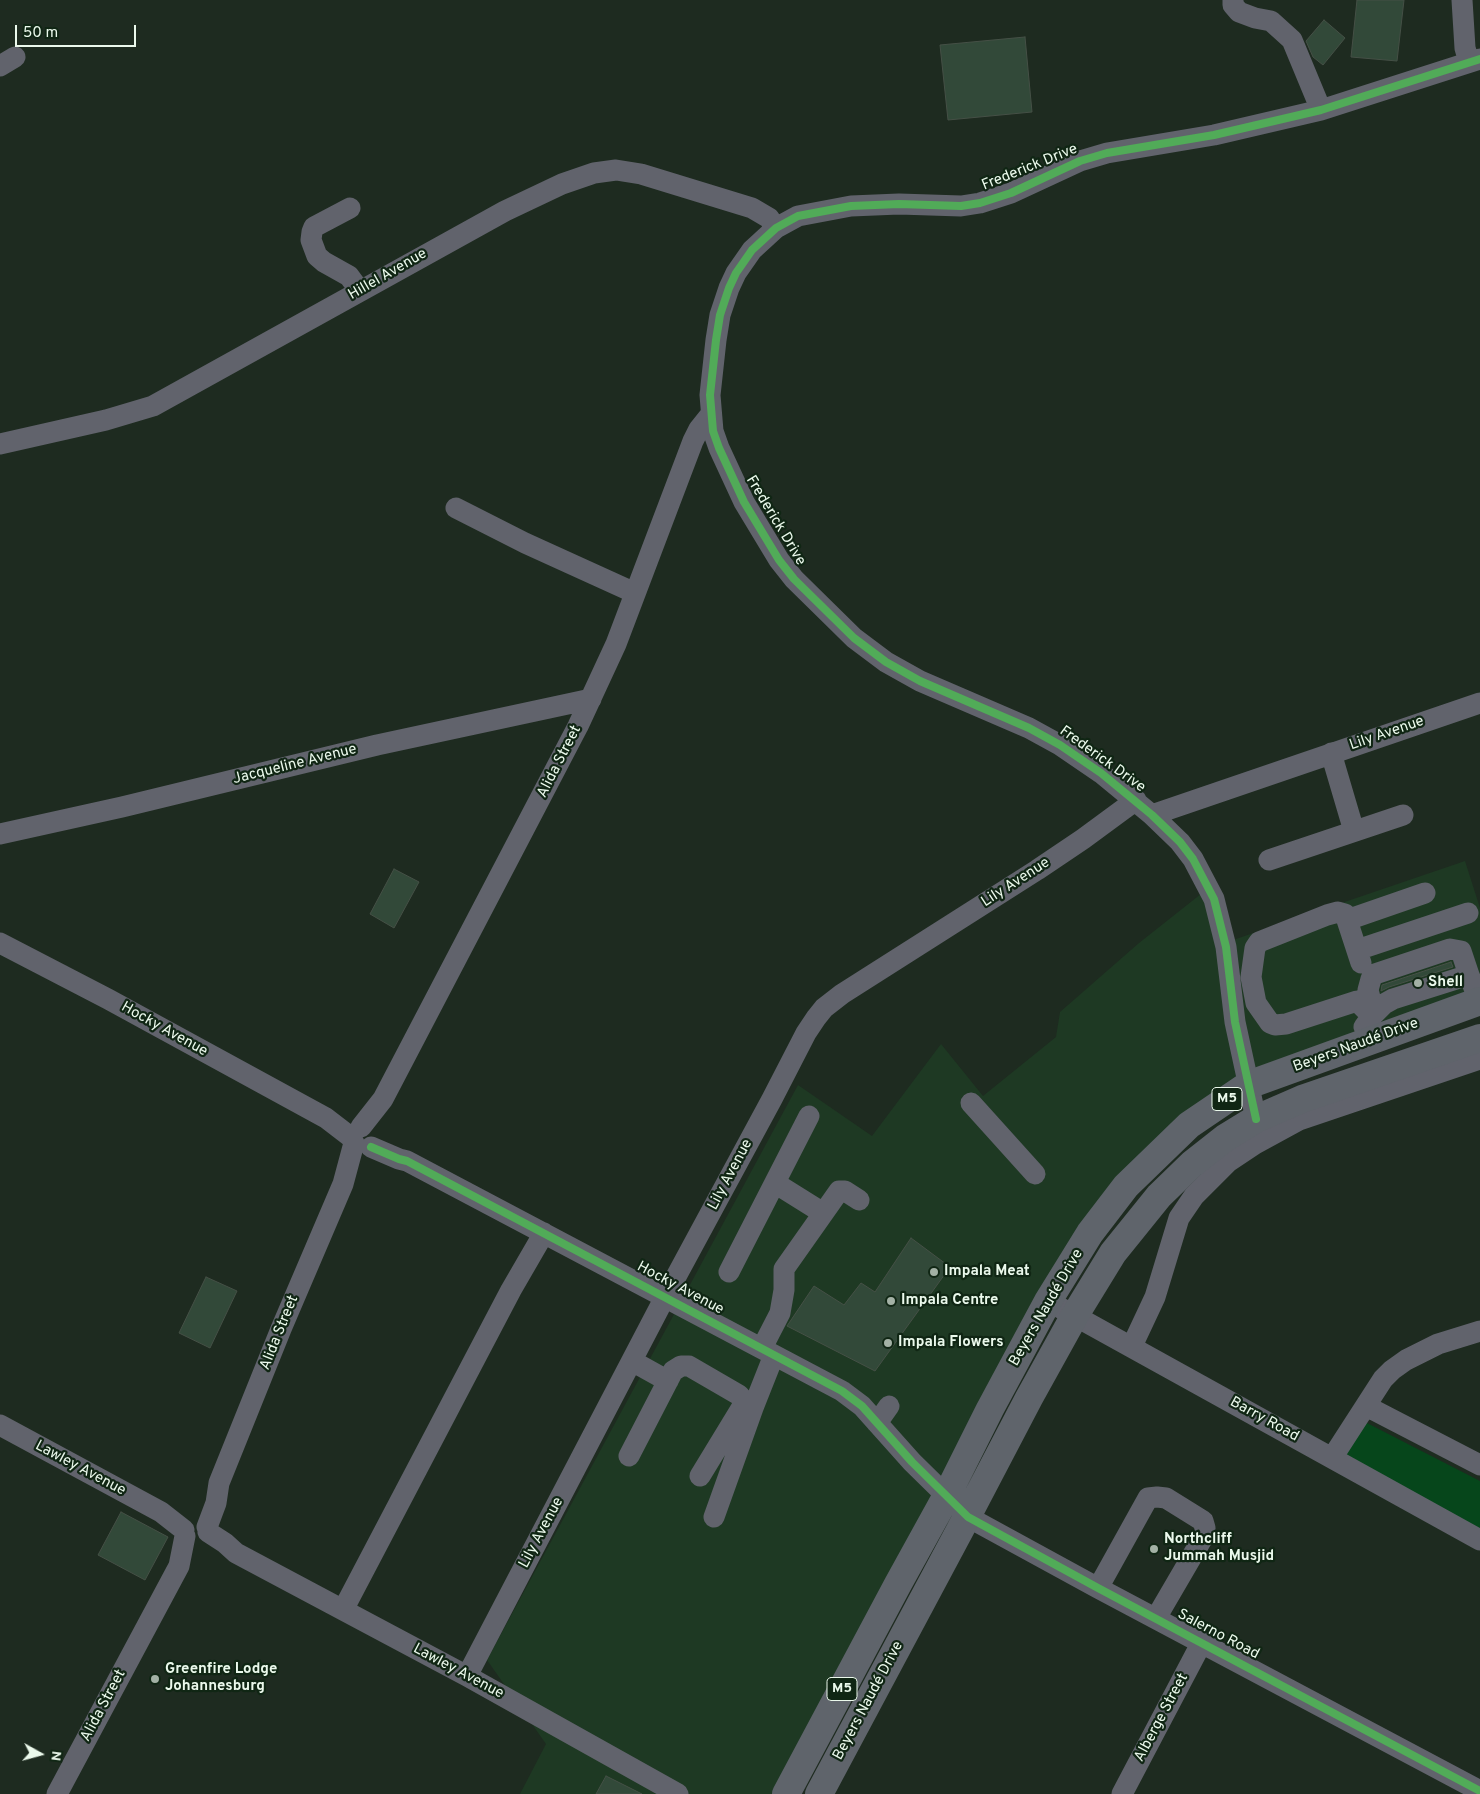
<!DOCTYPE html>
<meta charset="utf-8">
<style>
body{margin:0}
#map{position:relative;width:1480px;height:1794px;overflow:hidden;background:#1e2b20;font-family:Overpass,sans-serif}
canvas{display:block}
.north{position:absolute;left:15px;top:1729px;width:50px;height:50px;-webkit-text-stroke:4px #102614;paint-order:stroke;rotate:97deg;font-size:14px;font-weight:700;line-height:20px;text-align:center;color:#ebf9ec}
.north::after{content:'';display:block;margin:auto;width:18px;height:22px;background:#ebf9ec;clip-path:polygon(50% 0,100% 100%,50% 72%,0 100%)}
.scale{position:absolute;left:15px;top:25px;width:121px;height:22px;box-sizing:border-box;border:2px solid #ebf9ec;border-top:0;padding-left:6px;font-size:15px;line-height:18px;white-space:nowrap;color:#ebf9ec;-webkit-text-stroke:4px #102614;paint-order:stroke}
</style>
<div id="map">
<canvas width="1480" height="1794"></canvas>
<div class="north">N</div>
<div class="scale">50 m</div>
</div>
<script>
const g = document.querySelector('canvas').getContext('2d');
g.lineJoin = 'round';
function paint(path, color) { g.fillStyle = color; g.fill(path, 'evenodd'); }
const shape = rows => new Path2D(rows.map(r => 'M' + r).join(''));
function stroke(path, color, width, dash) { g.strokeStyle = color; g.lineWidth = width; g.lineCap = dash ? 'butt' : 'round'; g.setLineDash(dash || []); g.stroke(path); }
function write(font, color, halo, rows, align = 'center') {
  g.font = font + ' Overpass,sans-serif'; g.lineWidth = 4.5; g.setLineDash([]); g.textBaseline = 'middle'; g.strokeStyle = halo; g.fillStyle = color; for (const [text, x, y, turn = 0] of rows) {
    g.save(); g.translate(x, y); g.rotate((+turn || 0) * Math.PI / 180); g.textAlign = isNaN(turn) ? turn : align; if (halo) g.strokeText(text, 0, 0); g.fillText(text, 0, 0); g.restore();
  }
}
const built = shape([
 [1465,861,1480,908,1480,994,1235,1082,1128,1167,782,1794,520,1794,546,1744,487,1660,798,1085,872,1136,941,1044,983,1096,1056,1037,1060,1012,1139,943,1211,886,1233,940]
]);
const green = shape([
 [1365,1422,1480,1481,1480,1542,1339,1464]
]);
const building = shape([
 [1357,0,1404,0,1397,61,1351,57,1357,0],
 [1324,20,1345,38,1323,65,1313,57,1306,41,1324,20],
 [1025,37,1032,112,948,120,940,45,1025,37],
 [394,869,419,882,394,928,370,914,394,869],
 [1451,962,1453,967,1389,987,1381,991,1382,985,1451,962],
 [911,1238,950,1267,875,1371,787,1326,814,1286,844,1305,861,1283,875,1292,911,1238],
 [206,1277,237,1291,210,1348,179,1333,206,1277],
 [121,1512,168,1537,145,1580,98,1555,121,1512],
 [606,1776,642,1794,596,1794,606,1776]
]);
const minor = shape([
 [1233,0,1233,5,1239,12,1255,18,1271,21,1292,40,1321,110],
 [1462,0,1465,48,1469,62],
 [0,66,15,57],
 [350,208,314,227,312,232,311,240,317,256,324,262,349,276,360,291],
 [0,444,106,420,153,406,505,211,562,184,594,173,616,170,641,174,752,208,769,218,776,228],
 [456,508,525,543,635,593],
 [1331,753,1354,831],
 [1152,815,1480,703],
 [0,834,122,807,377,745,591,699],
 [1269,860,1403,815],
 [1347,920,1425,893],
 [0,943,108,999,326,1118,352,1138],
 [1357,950,1468,913],
 [1361,963,1345,914,1338,912,1327,915,1259,942,1255,948,1251,977,1256,1003,1270,1023,1275,1025,1286,1024,1357,1001,1372,1016],
 [1374,1013,1368,990,1371,979,1375,974,1450,949,1461,951,1469,975],
 [1364,1027,1372,1016,1384,1004,1393,999,1469,975,1479,1001],
 [971,1103,1035,1174],
 [1256,1119,1235,1022,1226,947,1214,899,1193,859,1180,842,1152,815,1101,773,1060,745,1029,728,920,681,886,662,854,638,794,579,779,560,744,502,719,448,713,431,710,395,716,340,720,315,729,288,736,273,752,250,776,228,798,216,851,206,899,204,961,206,980,203,1011,193,1080,161,1107,153,1214,135,1321,110,1480,59],
 [361,1127,383,1099,578,726,616,644,693,441,699,429,711,414],
 [371,1147,399,1159,407,1161,842,1391,862,1406,912,1462,968,1517,1098,1588,1480,1791],
 [775,1183,823,1213],
 [729,1272,809,1116],
 [1048,1301,1480,1540],
 [1132,1346,1155,1297,1179,1218,1194,1196,1228,1162,1255,1144,1299,1120,1480,1059],
 [762,1348,780,1313,784,1290,784,1269,839,1191,845,1191,859,1200],
 [632,1361,668,1381],
 [1366,1406,1480,1465],
 [877,1423,889,1406],
 [0,1425,161,1512,184,1530],
 [629,1456,673,1371,681,1366,689,1366,739,1395,743,1400,742,1407,700,1476],
 [1332,1458,1383,1379,1392,1370,1406,1360,1438,1344,1480,1331],
 [714,1517,753,1408,774,1355],
 [207,1527,216,1503,219,1483,281,1329,343,1184,354,1143],
 [208,1532,225,1543,236,1553,467,1676,678,1794],
 [1098,1588,1148,1498,1157,1497,1166,1498,1203,1521,1205,1528,1205,1534,1156,1618],
 [343,1610,511,1290,544,1233],
 [467,1676,665,1297,772,1099,806,1033,816,1018,824,1008,842,994,1037,870,1083,839,1136,800],
 [57,1794,179,1566,185,1536],
 [1122,1794,1202,1642]
]);
const major = shape([
 [786,1794,898,1584,946,1497,990,1409,1048,1301,1090,1233,1126,1186,1189,1125,1248,1085,1480,1001],
 [819,1794,960,1530,1029,1398,1075,1315,1113,1253,1159,1196,1192,1164,1225,1138,1256,1119,1302,1099,1480,1038]
]);
const cycleway = shape([
 [1256,1119,1235,1022,1226,947,1214,899,1193,859,1180,842,1152,815,1101,773,1060,745,1029,728,920,681,886,662,854,638,794,579,779,560,744,502,719,448,713,431,710,395,716,340,720,315,729,288,736,273,752,250,776,228,798,216,851,206,899,204,961,206,980,203,1011,193,1080,161,1107,153,1214,135,1321,110,1480,59],
 [371,1147,399,1159,407,1161,842,1391,862,1406,912,1462,968,1517,1098,1588,1480,1791]
]);
const markers = [
 [1418,983,5,"#a3b1a5"],
 [934,1272,5,"#a3b1a5"],
 [891,1301,5,"#a3b1a5"],
 [888,1343,5,"#a3b1a5"],
 [1154,1549,5,"#a3b1a5"],
 [155,1679,5,"#a3b1a5"]
];
const shields = [
 [1227,1099,30],
 [842,1689,30]
];
const shieldNames = [
 ["M5",1227,1099],
 ["M5",842,1689]
];
const streetNames = [
 ["Frederick Drive",1030,168,-22],
 ["Hillel Avenue",388,275,-30],
 ["Frederick Drive",775,521,59],
 ["Lily Avenue",1387,734,-19],
 ["Frederick Drive",1102,760,36],
 ["Alida Street",560,762,-63],
 ["Jacqueline Avenue",295,765,-14],
 ["Lily Avenue",1016,883,-33],
 ["Hocky Avenue",164,1030,29],
 ["Beyers Naudé Drive",1356,1046,-20],
 ["Lily Avenue",731,1175,-62],
 ["Hocky Avenue",680,1289,28],
 ["Beyers Naudé Drive",1047,1308,-60],
 ["Alida Street",280,1333,-68],
 ["Barry Road",1264,1420,29],
 ["Lawley Avenue",80,1469,28],
 ["Lily Avenue",542,1533,-62],
 ["Salerno Road",1218,1635,28],
 ["Lawley Avenue",458,1672,28],
 ["Beyers Naudé Drive",869,1701,-62],
 ["Alida Street",104,1706,-62],
 ["Alberge Street",1162,1718,-62]
];
const poiNames = [
 ["Shell",1428,983],
 ["Impala Meat",944,1272],
 ["Impala Centre",901,1301],
 ["Impala Flowers",898,1343],
 ["Northcliff",1164,1540],
 ["Jummah Musjid",1164,1557],
 ["Greenfire Lodge",165,1670],
 ["Johannesburg",165,1687]
];
paint(built, '#1e3923');
paint(green, '#06461b');
paint(building, '#324939');
stroke(building, '#455046', 1);
stroke(minor, '#61636c', 21);
stroke(major, '#5f646b', 28);
stroke(cycleway, '#51ab58', 8);
for (const [x, y, r, color] of markers) { const dot = new Path2D(); dot.arc(x, y, r, 0, 2 * Math.PI); g.fillStyle = color; g.fill(dot); stroke(dot, '#102614', 2); }
for (const [x, y, w] of shields) { const box = new Path2D(); box.roundRect(x - w / 2, y - 11.5, w, 23, 4); g.fillStyle = '#102614'; g.fill(box); stroke(box, '#ebf9ec', 1); }
write('bold 14px', '#ebf9ec', null, shieldNames);
write('15px', '#ebf9ec', '#102614', streetNames);
write('bold 15px', '#ebf9ec', '#102614', poiNames, 'left');
</script>
